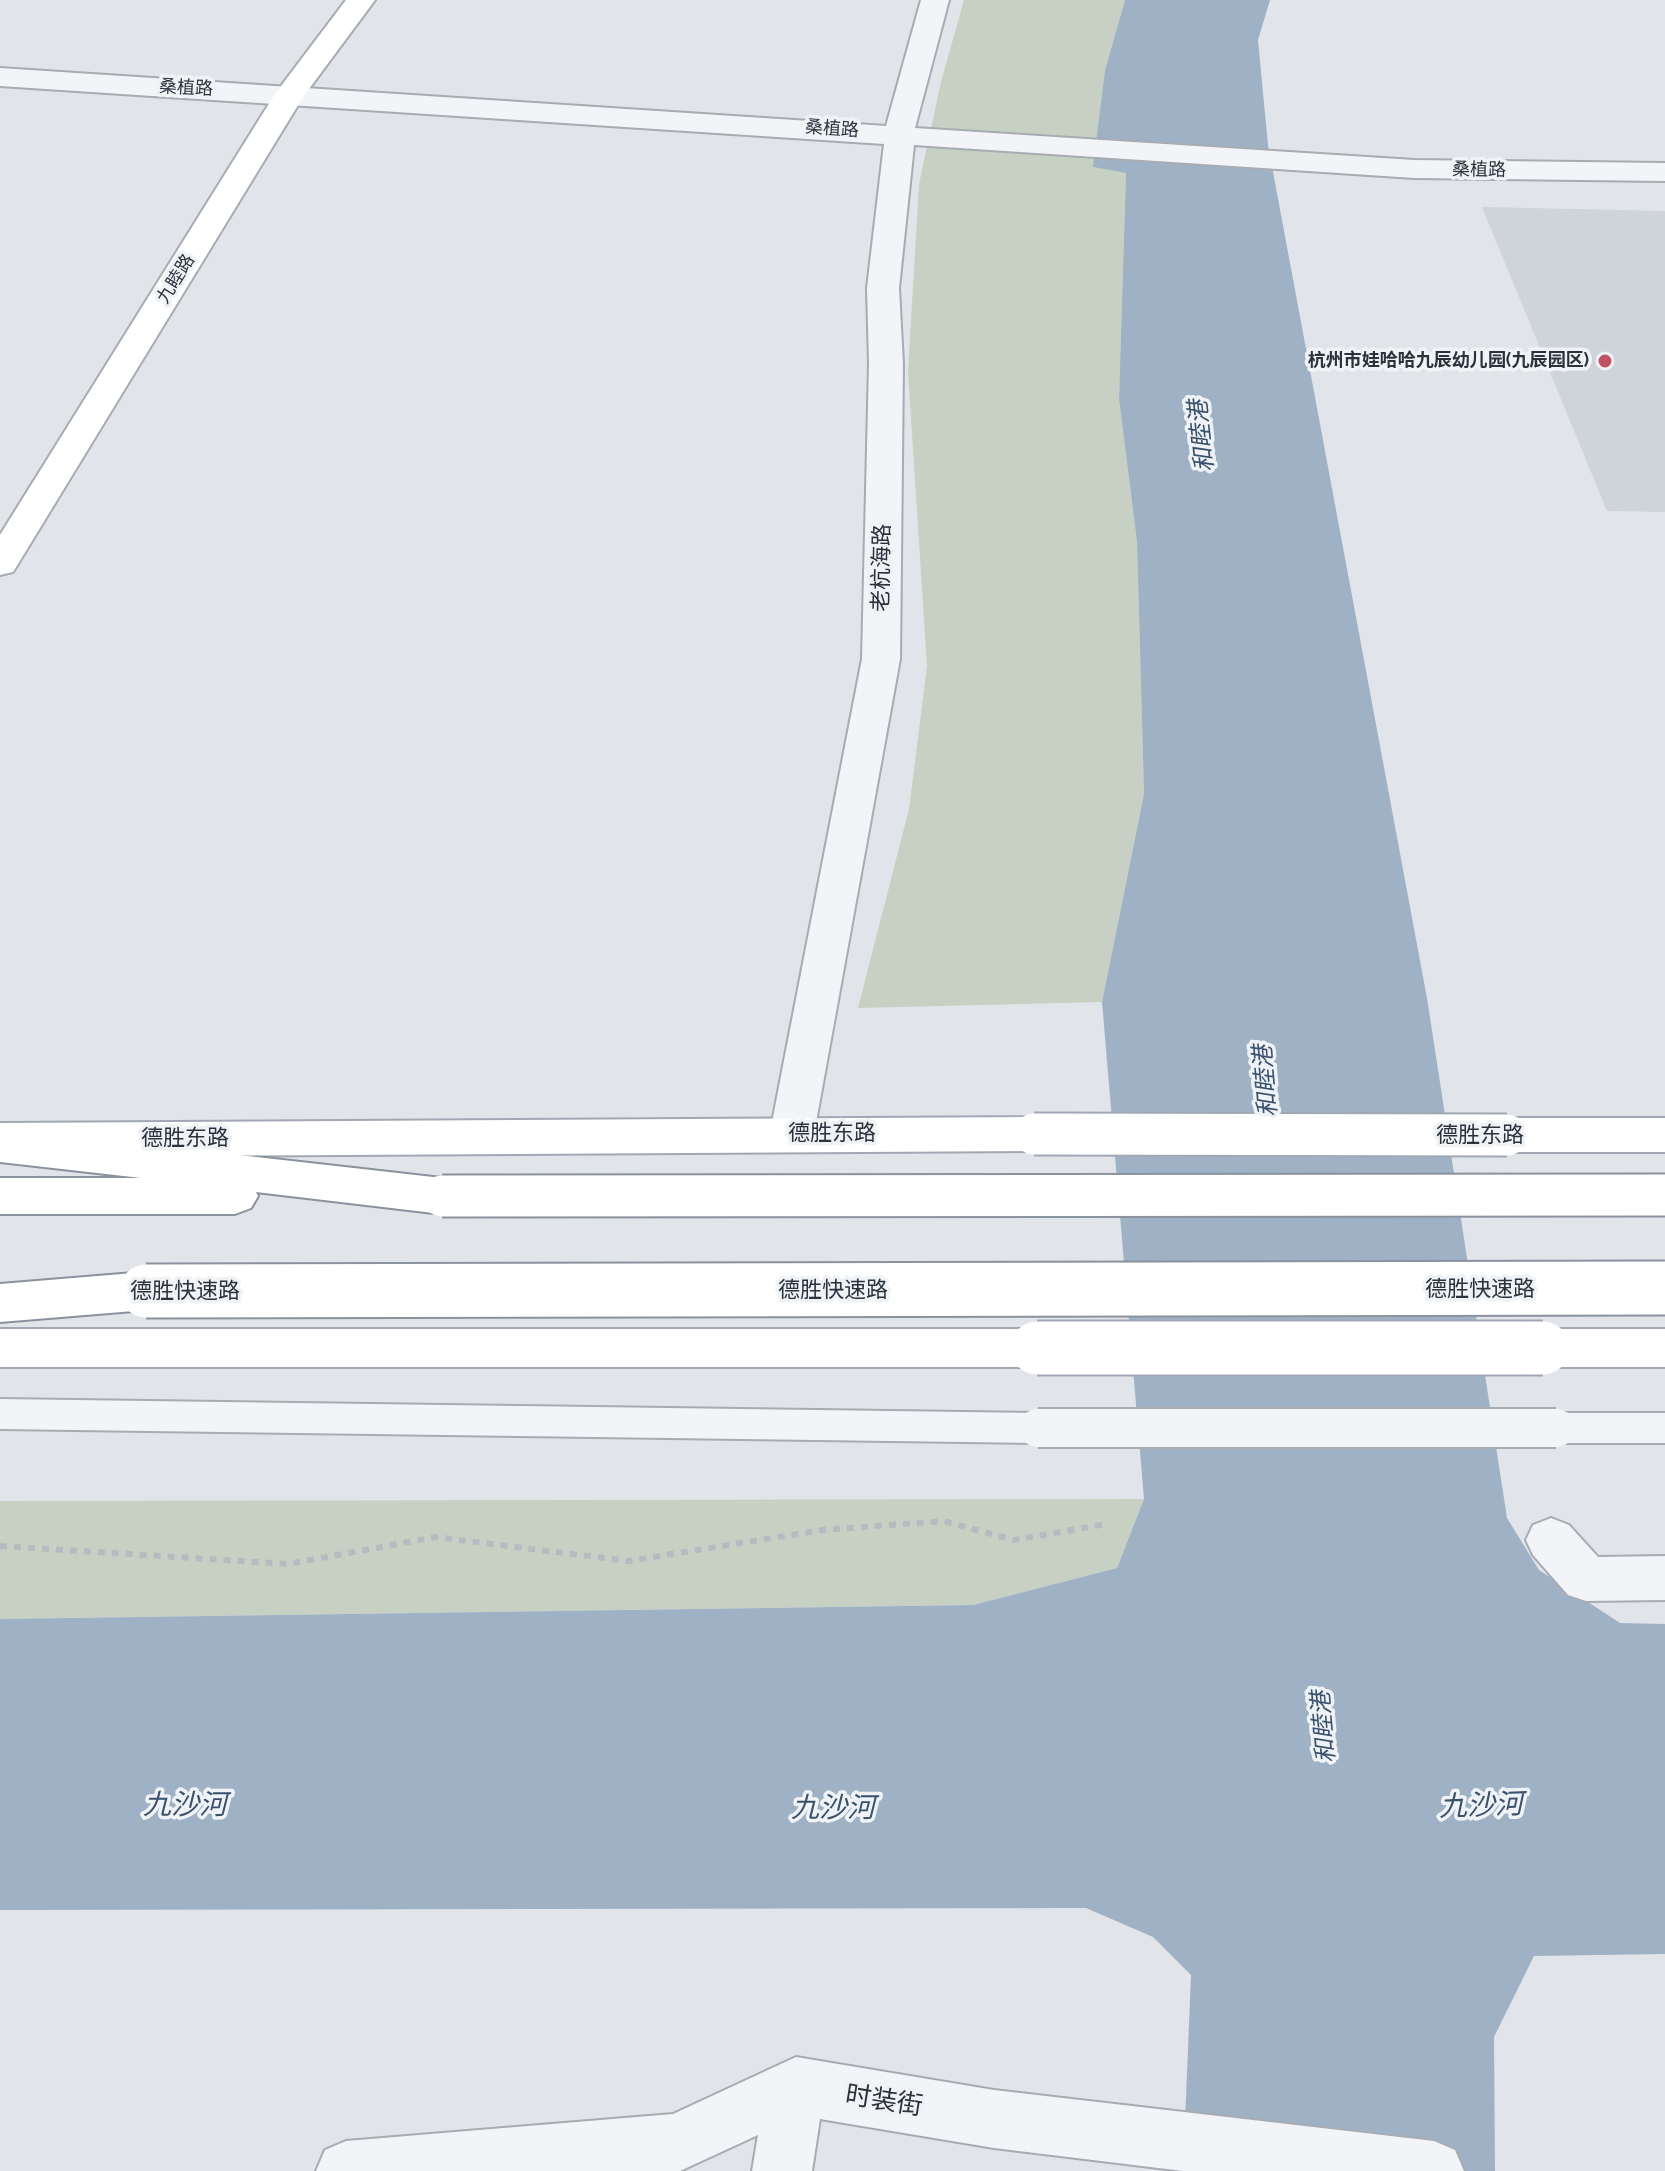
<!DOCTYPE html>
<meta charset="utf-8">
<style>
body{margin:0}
canvas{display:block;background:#e1e4e8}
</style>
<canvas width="1665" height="2171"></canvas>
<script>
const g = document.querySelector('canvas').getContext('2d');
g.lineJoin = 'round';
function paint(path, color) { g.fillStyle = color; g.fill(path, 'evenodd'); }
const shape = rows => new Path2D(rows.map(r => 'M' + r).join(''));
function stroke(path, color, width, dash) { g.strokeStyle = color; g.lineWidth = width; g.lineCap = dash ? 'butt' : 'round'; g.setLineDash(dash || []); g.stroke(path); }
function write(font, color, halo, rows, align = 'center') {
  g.font = font + ' Raleway,"Noto Sans SC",sans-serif'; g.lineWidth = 7; g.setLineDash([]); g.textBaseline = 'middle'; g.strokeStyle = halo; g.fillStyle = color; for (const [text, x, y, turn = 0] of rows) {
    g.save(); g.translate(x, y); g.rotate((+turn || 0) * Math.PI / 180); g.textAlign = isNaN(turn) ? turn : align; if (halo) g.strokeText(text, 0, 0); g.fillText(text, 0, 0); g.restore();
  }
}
const built = shape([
 [1482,207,1665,211,1665,512,1607,511]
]);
const green = shape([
 [964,0,1125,0,1105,70,1094,167,1126,173,1119,399,1137,542,1144,794,1102,1002,858,1008,909,809,927,666,908,372,919,184,941,82],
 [1144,1499,1117,1568,973,1605,0,1619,0,1501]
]);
const water = shape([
 [1125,0,1270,0,1258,40,1268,145,1427,998,1507,1518,1539,1570,1620,1623,1665,1624,1665,1954,1534,1956,1494,2037,1495,2171,1183,2171,1191,1975,1153,1937,1086,1908,0,1910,0,1619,973,1605,1117,1568,1144,1499,1102,1002,1144,794,1137,542,1119,399,1126,173,1093,167,1105,70]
]);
const path = shape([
 [0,1546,288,1564,436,1537,628,1561,823,1530,943,1521,1014,1540,1106,1524]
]);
const lane = shape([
 [0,1399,1038,1413,1051,1418,1056,1428,1051,1438,1038,1443,0,1429,0,1399],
 [1556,1413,1665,1413,1665,1443,1556,1443,1543,1438,1538,1428,1543,1418,1556,1413]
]);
const street = shape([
 [921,0,949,0,915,128,1414,160,1665,163,1665,181,1414,178,914,145,899,288,903,364,900,659,814,1133,808,1145,792,1150,776,1145,770,1133,862,659,869,364,867,288,884,144,0,86,0,68,886,126,921,0],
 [1551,1518,1569,1525,1598,1557,1665,1556,1665,1600,1586,1601,1568,1595,1533,1555,1526,1540,1533,1525,1551,1518],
 [796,2057,994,2090,1434,2141,1455,2150,1464,2171,1183,2171,994,2148,820,2119,812,2171,752,2171,758,2135,680,2171,316,2171,325,2150,346,2141,673,2114,796,2057]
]);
const secondary = shape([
 [346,0,375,0,303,97,18,564,13,572,0,575,0,535,275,94,346,0]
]);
const primary = shape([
 [1034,1117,1050,1122,1056,1134,1050,1146,1034,1151,0,1157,0,1123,1034,1117],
 [1507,1118,1665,1118,1665,1152,1507,1152,1491,1147,1485,1135,1491,1123,1507,1118],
 [0,1329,1037,1329,1054,1334,1061,1348,1054,1362,1037,1367,0,1367,0,1329],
 [1543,1329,1665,1329,1665,1367,1543,1367,1526,1362,1519,1348,1526,1334,1543,1329]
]);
const highway = shape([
 [0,1128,442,1178,458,1184,465,1196,458,1208,442,1214,256,1192,258,1196,251,1208,235,1214,0,1214,0,1178,141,1178,0,1162,0,1128],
 [146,1272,163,1278,170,1291,163,1304,146,1310,0,1322,0,1284,146,1272]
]);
const laneBridge = shape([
 [1038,1428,1556,1428]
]);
const primaryBridgeFar1 = shape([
 [1034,1134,1507,1135]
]);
const primaryBridge = shape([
 [1037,1348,1543,1348]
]);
const highwayBridgeFar1 = shape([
 [442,1196,1665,1195]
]);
const highwayBridge = shape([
 [146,1291,1665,1288]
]);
const markers = [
 [1605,361,8,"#c15263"]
];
const farStreetnames = [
 ["桑植路",186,88,3],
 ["桑植路",832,129,4],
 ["桑植路",1479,170,1],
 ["九睦路",176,279,-58]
];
const farPoinames = [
 ["杭州市娃哈哈九辰幼儿园(九辰园区)",1589,361]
];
const streetNames = [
 ["老杭海路",882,568,-89],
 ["德胜东路",832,1133],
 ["德胜东路",1480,1135],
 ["德胜东路",185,1138],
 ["德胜快速路",1480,1289],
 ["德胜快速路",833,1290],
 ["德胜快速路",185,1291]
];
const waterNames = [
 ["和睦港",1202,436,-96],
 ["和睦港",1266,1081,-95],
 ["和睦港",1324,1727,-95]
];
const nearStreetnames = [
 ["时装街",884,2101,9]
];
const nearWaternames = [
 ["九沙河",185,1806],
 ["九沙河",1481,1806,-2],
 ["九沙河",833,1809]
];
paint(built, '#cfd3da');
paint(green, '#c7d1c3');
paint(water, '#9fb2c5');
stroke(lane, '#a7abb2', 4);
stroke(street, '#a7abb2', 4);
stroke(secondary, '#a7abb2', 4);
stroke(primary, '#a1a8b3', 4);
stroke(highway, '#8a929d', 4);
stroke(path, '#b7bac0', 6, [7, 7]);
paint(lane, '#f3f4f7');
paint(street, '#f3f4f7');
paint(secondary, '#fff');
paint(primary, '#fff');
paint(highway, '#fff');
stroke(laneBridge, '#a7abb2', 42, []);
stroke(primaryBridgeFar1, '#a1a8b3', 45, []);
stroke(primaryBridge, '#a1a8b3', 57, []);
stroke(highwayBridgeFar1, '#8a929d', 45, []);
stroke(highwayBridge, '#8a929d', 57, []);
stroke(laneBridge, '#f3f4f7', 38);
stroke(primaryBridgeFar1, '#fff', 41);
stroke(primaryBridge, '#fff', 53);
stroke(highwayBridgeFar1, '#fff', 41);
stroke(highwayBridge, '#fff', 53);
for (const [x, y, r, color] of markers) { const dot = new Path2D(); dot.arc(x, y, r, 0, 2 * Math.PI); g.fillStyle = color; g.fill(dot); stroke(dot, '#f0f3f6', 3); }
write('18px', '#2b323e', '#f0f3f6', farStreetnames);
write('bold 18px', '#2b323e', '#f0f3f6', farPoinames, 'right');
write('22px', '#2b323e', '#f0f3f6', streetNames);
write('italic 24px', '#39516e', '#f0f3f6', waterNames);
write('26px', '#2b323e', '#f0f3f6', nearStreetnames);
write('italic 28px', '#39516e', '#f0f3f6', nearWaternames);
</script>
